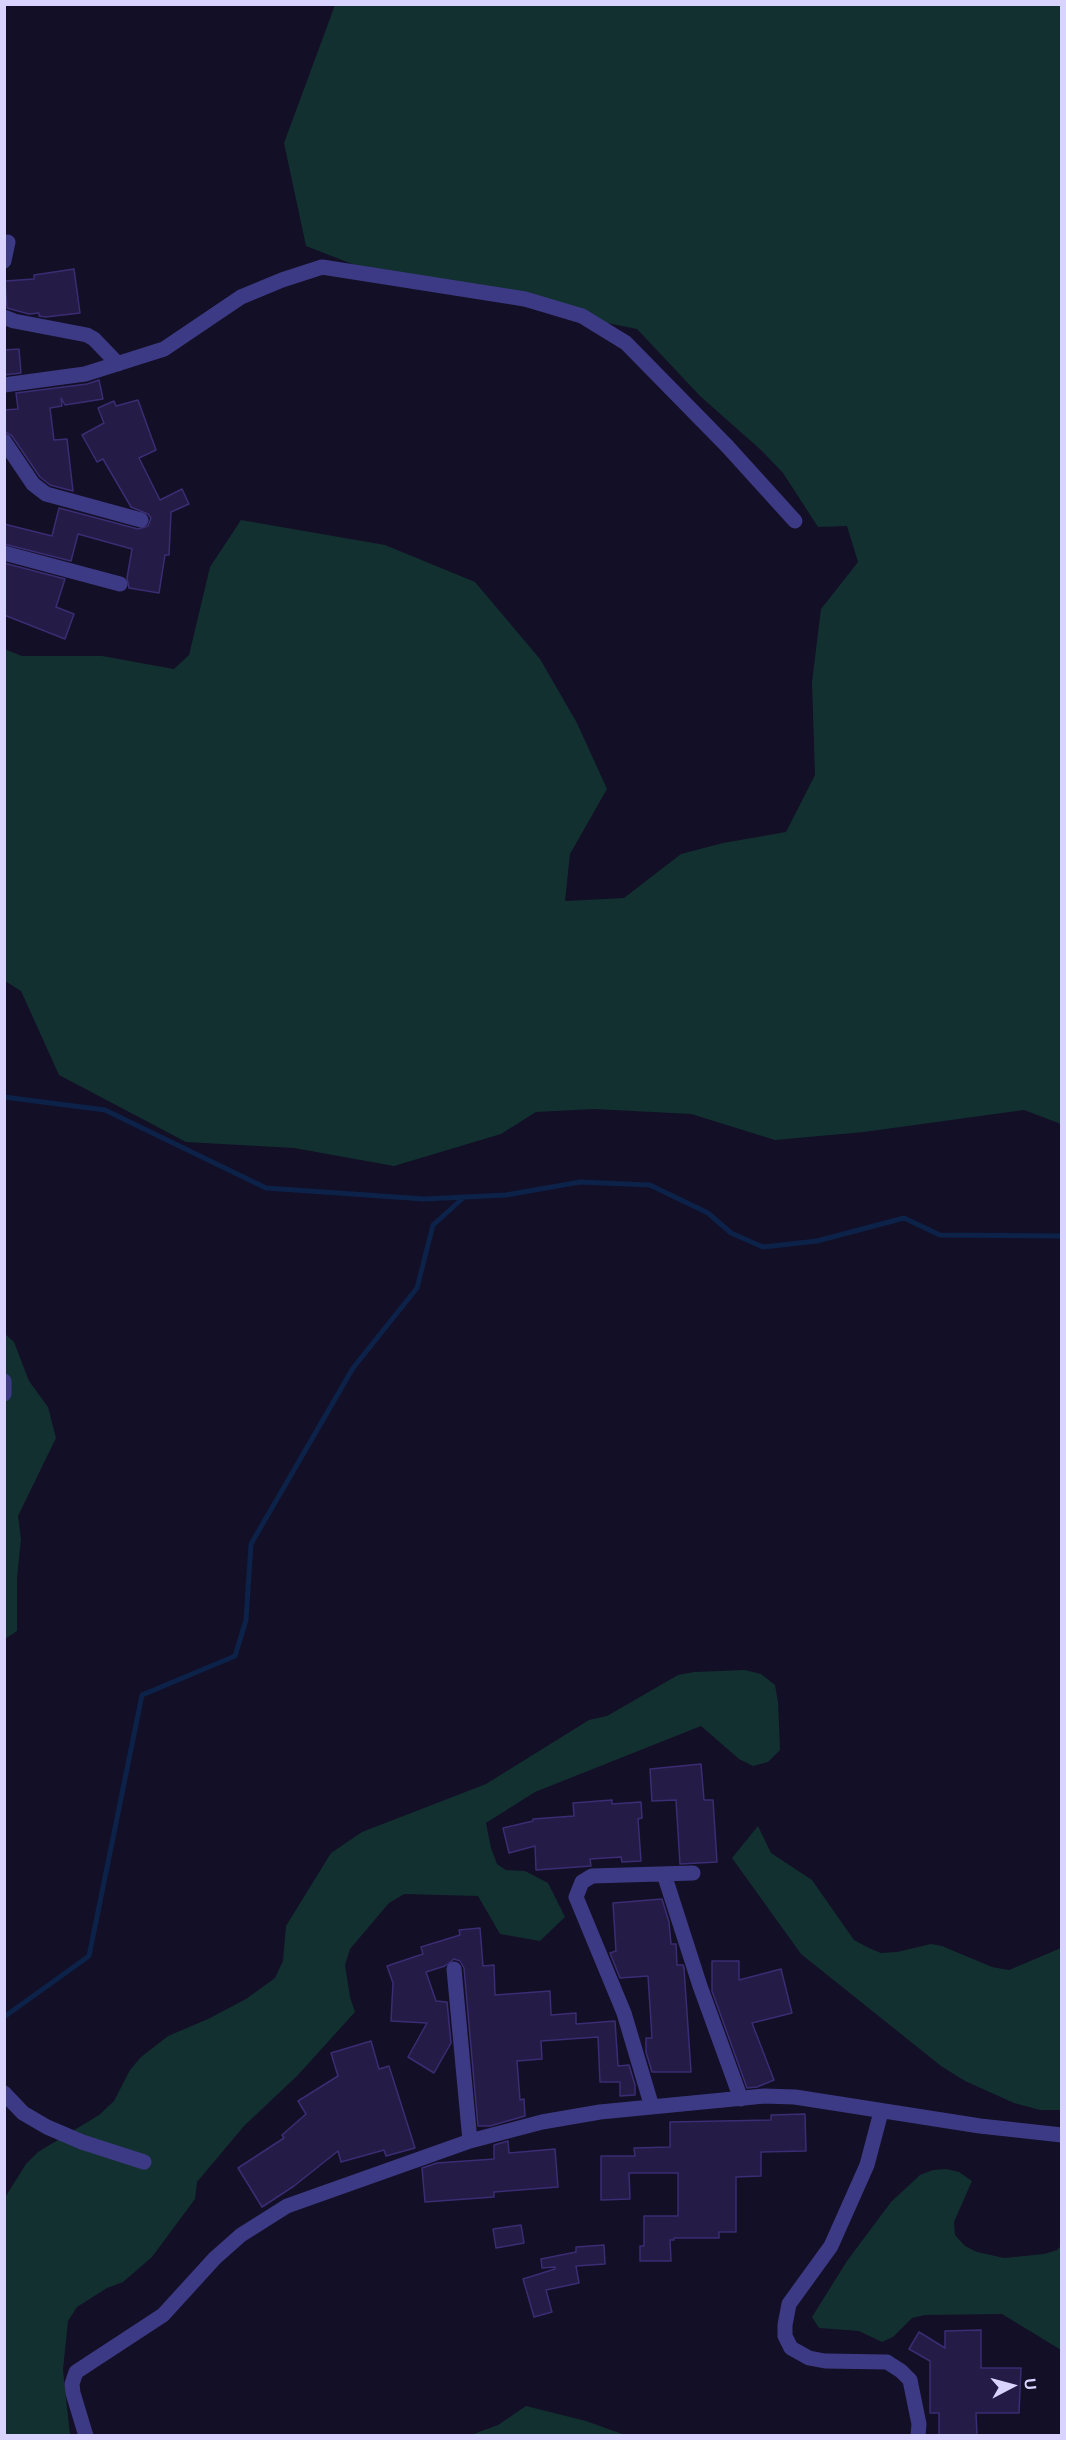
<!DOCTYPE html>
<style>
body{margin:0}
#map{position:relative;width:1066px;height:2440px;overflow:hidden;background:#130f26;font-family:Helvetica,sans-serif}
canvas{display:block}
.frame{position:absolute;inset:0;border:6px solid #d9d4ff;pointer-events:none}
.north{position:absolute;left:982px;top:2356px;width:60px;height:60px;-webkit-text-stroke:4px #130f26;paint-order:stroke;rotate:84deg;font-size:16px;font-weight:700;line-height:24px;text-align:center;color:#d9d4ff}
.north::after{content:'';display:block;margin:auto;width:21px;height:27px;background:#d9d4ff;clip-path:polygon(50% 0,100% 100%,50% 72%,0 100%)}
</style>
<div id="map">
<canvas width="1066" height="2440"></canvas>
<div class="frame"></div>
<div class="north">U</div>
</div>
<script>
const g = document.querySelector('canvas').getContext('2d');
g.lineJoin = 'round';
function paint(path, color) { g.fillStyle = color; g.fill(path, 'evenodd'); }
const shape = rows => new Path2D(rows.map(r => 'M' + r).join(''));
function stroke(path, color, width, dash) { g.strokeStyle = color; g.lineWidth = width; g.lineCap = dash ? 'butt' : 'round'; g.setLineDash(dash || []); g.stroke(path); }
const green = shape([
 [335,5,1061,5,1061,1124,1024,1110,864,1132,775,1140,691,1114,594,1109,536,1112,501,1134,394,1166,294,1148,186,1142,59,1075,21,991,5,981,4,649,22,656,102,656,174,669,189,655,210,567,241,520,385,545,475,582,540,659,577,723,607,789,570,854,565,901,624,898,681,854,723,843,786,832,815,775,812,682,821,609,858,562,847,526,818,527,783,473,761,450,700,396,637,329,430,288,365,269,306,246,284,143],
 [5,1334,14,1342,29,1381,48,1407,56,1438,18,1516,21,1539,17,1578,17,1631,5,1639],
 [745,1670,761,1674,775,1685,778,1702,780,1750,768,1762,753,1766,739,1759,701,1726,535,1792,486,1823,491,1848,497,1864,506,1870,525,1871,548,1883,565,1917,540,1941,500,1934,478,1896,404,1894,389,1903,350,1949,345,1965,350,1997,355,2012,298,2075,244,2126,197,2182,195,2199,152,2257,123,2282,107,2288,77,2307,68,2321,63,2370,70,2435,5,2435,4,2199,26,2164,38,2152,99,2115,114,2101,130,2070,141,2057,168,2036,208,2019,246,1999,275,1978,283,1961,286,1926,331,1853,362,1832,486,1784,589,1720,607,1716,678,1675,694,1672],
 [758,1826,771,1853,812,1880,854,1940,869,1948,881,1953,897,1952,931,1944,942,1946,992,1967,1009,1970,1061,1948,1061,2110,1040,2110,1014,2103,965,2081,941,2066,801,1954,732,1858],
 [946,2169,959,2172,972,2181,954,2222,955,2235,965,2246,977,2252,1004,2258,1044,2254,1057,2250,1061,2246,1061,2350,1002,2314,925,2315,912,2318,893,2337,882,2342,859,2331,819,2328,812,2317,847,2261,891,2202,920,2175,933,2170],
 [526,2406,586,2421,625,2435,471,2435,498,2425]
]);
const stream = shape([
 [4,1097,105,1110,266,1188,424,1199,506,1195,580,1182,650,1185,708,1213,731,1233,763,1247,817,1241,904,1218,940,1235,1062,1236],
 [4,2017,89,1956,142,1695,235,1656,246,1620,251,1544,353,1368,417,1288,433,1225,462,1199]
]);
const building = shape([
 [74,269,80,313,46,317,39,316,39,313,29,314,7,308,5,281,34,279,34,275,74,269],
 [19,349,21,373,4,375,4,350,19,349],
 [99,380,103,399,65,405,61,398,62,406,50,408,54,440,67,439,73,491,50,485,40,477,12,436,4,431,4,410,18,409,16,393,87,384,99,380],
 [138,400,156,450,139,458,160,500,182,489,189,504,171,512,169,555,165,555,159,593,129,588,127,578,132,549,78,534,71,561,4,544,4,524,52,536,59,508,138,529,148,526,151,518,148,514,131,507,103,459,97,462,82,435,104,423,98,408,114,401,116,406,138,400],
 [4,563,65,579,56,607,74,614,65,639,4,615,4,563],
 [701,1764,704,1800,713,1800,717,1862,680,1864,676,1800,652,1801,650,1769,701,1764],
 [612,1800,612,1804,641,1802,642,1818,638,1819,641,1861,622,1862,621,1857,590,1859,591,1866,536,1870,535,1846,509,1853,503,1828,533,1821,533,1819,574,1816,573,1803,612,1800],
 [662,1899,669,1922,671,1944,676,1944,677,1965,683,1965,684,1968,691,2072,652,2072,646,2052,646,2038,652,2038,648,1976,620,1978,610,1953,616,1951,613,1903,662,1899],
 [480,1928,483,1966,494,1965,495,1995,550,1991,551,2015,576,2013,576,2024,615,2021,618,2066,629,2065,635,2085,635,2095,620,2096,620,2082,600,2082,598,2037,541,2041,542,2059,517,2061,520,2100,524,2099,525,2116,490,2126,478,2126,464,1968,460,1961,454,1959,445,1966,426,1972,436,2001,447,2002,451,2043,434,2073,408,2057,427,2023,391,2021,393,1983,387,1966,423,1954,421,1947,460,1935,459,1930,480,1928],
 [712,1961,739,1961,739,1980,781,1969,792,2013,752,2023,774,2080,757,2087,747,2088,712,1991,712,1961],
 [371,2041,379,2069,389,2066,415,2148,386,2156,384,2150,341,2162,338,2151,294,2186,262,2207,238,2168,284,2138,282,2135,306,2114,298,2101,338,2076,331,2053,371,2041],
 [805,2114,806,2151,761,2152,761,2176,736,2177,736,2232,719,2232,719,2238,674,2238,674,2240,670,2240,671,2261,640,2261,640,2246,644,2246,644,2216,678,2216,678,2173,629,2173,630,2199,601,2200,601,2156,635,2156,634,2148,670,2147,670,2122,771,2120,771,2115,805,2114],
 [508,2141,509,2153,555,2149,558,2187,494,2192,494,2197,425,2202,422,2168,437,2163,494,2159,494,2145,508,2141],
 [521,2225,524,2243,496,2248,493,2229,521,2225],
 [604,2245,605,2264,576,2266,579,2283,546,2290,552,2312,534,2317,523,2279,555,2269,555,2267,542,2268,541,2259,576,2252,576,2247,604,2245],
 [981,2330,981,2368,1021,2368,1019,2413,976,2413,977,2436,939,2436,939,2413,930,2413,930,2361,909,2349,919,2332,945,2348,945,2331,981,2330]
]);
const street = shape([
 [4,261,8,242],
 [4,317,14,321,87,335,94,339,118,364],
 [4,385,85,374,164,349,241,297,282,280,322,267,525,299,582,316,626,343,727,446,795,521],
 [4,441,33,484,46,494,141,520],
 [4,553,120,584],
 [4,1381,4,1394],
 [664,1874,700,1986,741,2099],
 [454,1969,470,2141],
 [4,2093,23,2113,47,2127,82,2142,144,2162],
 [652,2107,624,2013,576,1897,582,1882,592,1876,693,1873],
 [881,2112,867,2165,831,2246,789,2304,785,2325,785,2336,791,2348,809,2358,825,2361,887,2362,901,2371,910,2380,919,2424,918,2436],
 [86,2436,73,2393,72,2384,76,2372,163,2315,215,2258,241,2235,287,2206,470,2141,542,2122,600,2112,764,2096,795,2097,980,2126,1062,2135]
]);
paint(green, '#12302f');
stroke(stream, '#0c2248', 5);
paint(building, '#241b47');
stroke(building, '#3b2d73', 1.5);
stroke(street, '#3d3a85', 15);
</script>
